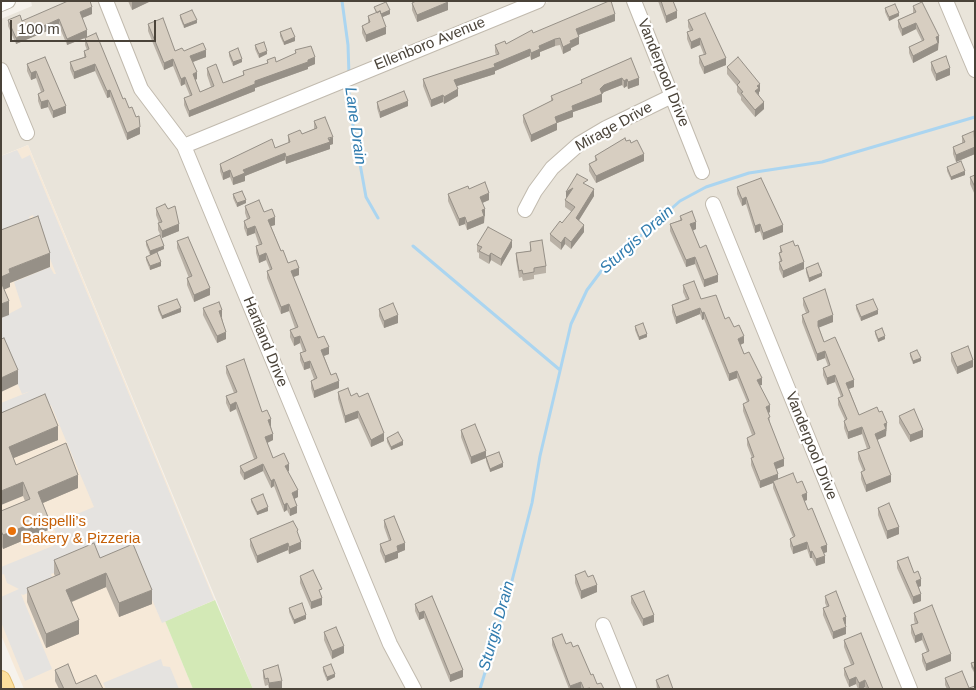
<!DOCTYPE html>
<meta charset="utf-8">
<style>
body{margin:0}
#map{position:relative;width:976px;height:690px;overflow:hidden;background:#f6f2ec;font-family:Helvetica,sans-serif}
canvas{display:block}
.frame{position:absolute;inset:0;border:2px solid #4a4339;pointer-events:none}
.scale{position:absolute;left:10px;top:20px;width:146px;height:22px;box-sizing:border-box;border:2px solid #4a4339;border-top:0;padding-left:6px;font-size:15px;line-height:18px;white-space:nowrap;color:#4a4339;-webkit-text-stroke:4px #fff;paint-order:stroke}
</style>
<div id="map">
<canvas width="976" height="690"></canvas>
<div class="frame"></div>
<div class="scale">100 m</div>
</div>
<script>
const g = document.querySelector('canvas').getContext('2d');
g.lineJoin = 'round';
function paint(path, color) { g.fillStyle = color; g.fill(path, 'evenodd'); }
const shape = rows => new Path2D(rows.map(r => 'M' + r).join(''));
function stroke(path, color, width, dash) { g.strokeStyle = color; g.lineWidth = width; g.lineCap = dash ? 'butt' : 'round'; g.setLineDash(dash || []); g.stroke(path); }
function write(font, color, halo, rows, align = 'center') {
  g.font = font + ' Helvetica,sans-serif'; g.lineWidth = 4.5; g.setLineDash([]); g.textBaseline = 'middle'; g.strokeStyle = halo; g.fillStyle = color; for (const [text, x, y, turn = 0] of rows) {
    g.save(); g.translate(x, y); g.rotate((+turn || 0) * Math.PI / 180); g.textAlign = isNaN(turn) ? turn : align; if (halo) g.strokeText(text, 0, 0); g.fillText(text, 0, 0); g.restore();
  }
}
const residential = shape([
 [31,1,102,1,181,154,551,1,975,1,975,689,253,689,28,145,1,156,1,19,32,6],
 [113,1,523,1,189,137,181,132,146,86]
]);
const commercial = shape([
 [28,145,215,600,165,621,193,689,24,689,1,635,1,156]
]);
const green = shape([
 [215,600,253,689,193,689,165,621]
]);
const parking = shape([
 [17,150,22,159,30,155,214,600,162,623,131,550,99,564,95,557,51,574,54,582,23,595,21,594,52,669,25,681,1,622,1,597,19,589,7,583,4,574,1,575,1,567,60,543,52,524,94,507,51,405,1,426,1,403,31,391,22,394,1,345,1,318,22,307,14,282,50,267,54,274,56,274,33,215,29,217,32,225,4,235,1,227,1,156],
 [161,659,163,666,170,667,179,689,106,689,103,683]
]);
const stream = shape([
 [342,1,348,45,349,75],
 [349,84,349,103,366,197,378,218],
 [413,246,560,370],
 [480,689,506,604,532,503,540,456,571,324,587,290,602,270,680,201,706,187,749,173,822,162,975,117]
]);
const minor = shape([
 [106,1,141,89,184,146,390,644,414,689],
 [634,1,702,172],
 [946,1,975,70],
 [1,4,8,1],
 [1,70,27,133],
 [184,146,538,1],
 [713,204,910,689],
 [525,210,535,191,552,168,579,144,606,128,672,96],
 [603,625,629,689]
]);
const major = shape([
 [1,680,5,689]
]);
const wall = shape([
 [128,1,151,1,132,10],
 [658,1,673,1,677,18,666,23],
 [412,3,448,10,417,22,412,10],
 [913,6,939,43,938,50,913,63,909,53,909,47,922,41,916,29,902,36,898,27,898,20,913,13],
 [374,7,390,14,382,17,386,34,366,42,362,33,362,26,368,23,368,16,376,13],
 [885,8,899,16,889,21,885,12],
 [92,14,82,18,87,37,123,99,140,134,127,140,110,97,107,98,95,71,74,79,70,69,70,62,84,57,84,51,87,50,85,45,85,38,67,45,59,26,16,44,8,26,8,20,22,21],
 [180,15,197,23,184,28,180,18],
 [688,20,726,65,704,74,699,63,699,56,704,55,700,45,691,49,687,39,687,32,690,31,688,27],
 [615,21,578,35,579,44,571,48,571,50,563,54,560,45,555,46,540,52,540,56,531,60,530,56,495,71,495,74,457,86,458,96,444,104,443,102,431,107,423,86,423,79,496,55,495,52,495,45,506,44,533,33],
 [148,24,175,51,184,51,206,57,193,62,197,79,195,80,200,92,211,87,207,75,207,68,223,83,243,75,243,71,267,64,267,60,276,62,295,54,295,50,315,64,308,67,308,69,255,88,255,91,189,117,184,105,184,98,190,96,185,84,181,86,173,66,164,70,148,31],
 [280,32,295,41,284,45,280,36],
 [255,45,267,54,259,58,255,49],
 [229,52,242,62,233,66,229,56],
 [45,57,66,113,53,118,48,107,41,109,38,101,38,94,41,92,36,78,31,80,27,71,27,64],
 [631,58,639,85,628,89,627,86,624,88,622,85,604,92,602,94,602,102,573,112,573,117,557,123,557,130,531,142,523,122,523,115,551,101,551,96,581,84,581,80],
 [931,62,950,75,936,81,931,70],
 [727,67,760,91,759,92,759,95,764,109,755,117,741,100,741,97,737,92,737,86,727,74],
 [377,102,408,106,380,118,377,108],
 [314,121,333,144,330,145,330,149,286,164,285,160,245,176,245,181,233,185,230,177,223,180,220,171,220,164,275,148,288,143,288,135,302,134,314,129],
 [975,132,975,154,956,162,953,154,953,147,962,143,962,136],
 [626,141,631,143,644,161,596,183,589,171,589,164,595,161,595,156],
 [947,167,965,175,951,180,947,171],
 [975,175,975,195,970,184,970,177],
 [588,185,594,196,579,220,584,232,571,249,565,244,561,250,550,241,550,234,562,223,572,212,565,207,565,200,566,199],
 [737,187,783,232,763,240,760,231,755,233,746,204,742,206,737,194],
 [469,189,489,200,482,203,485,216,484,223,467,230,465,224,459,226,448,201,448,194],
 [233,194,246,203,237,207,233,198],
 [245,206,264,212,275,225,271,226,281,251,288,263,299,275,293,277,318,338,329,354,324,356,331,375,339,388,314,398,311,388,311,381,314,379,310,368,304,370,300,360,300,353,303,352,300,343,294,346,290,337,290,330,295,328,289,311,281,314,267,278,267,271,270,270,266,260,259,263,256,253,256,246,259,245,255,233,247,236,244,228,244,221,247,219,245,213],
 [156,208,179,231,162,238,158,230,158,223,159,223,156,215],
 [680,216,696,229,692,230,700,248,718,282,704,287,695,264,686,267,670,231,670,224,680,220],
 [146,241,164,249,150,255,146,245],
 [177,241,210,295,194,302,187,285,187,278,189,278,177,248],
 [530,242,546,266,546,273,534,275,534,279,523,281,522,277,519,278,516,260,516,253,530,251],
 [477,245,512,247,501,266,491,260,489,264,479,258,479,253,477,252],
 [780,246,795,246,804,269,783,278,779,269,779,262,780,262,779,253,780,252],
 [146,257,161,266,150,270,146,260],
 [806,268,822,276,809,282,806,272],
 [683,285,725,319,734,327,744,343,740,345,744,354,762,385,760,385,770,412,769,413,770,423,784,466,776,469,778,479,797,483,807,500,804,501,827,552,824,553,825,563,816,566,812,558,810,558,807,549,793,554,790,546,790,539,793,537,773,488,773,483,760,488,751,465,751,458,752,458,747,445,747,438,752,435,743,411,743,404,747,402,737,378,729,381,704,319,702,320,700,314,676,324,672,312,672,305,686,299,683,292],
 [803,298,833,322,819,327,824,342,854,387,849,389,859,415,887,430,886,431,886,436,877,440,891,482,866,492,861,479,861,472,863,471,858,459,858,452,867,449,862,434,848,439,844,428,844,421,845,420,838,405,838,398,841,397,835,382,827,385,823,375,823,368,828,366,825,358,817,361,802,322,802,315,806,313,803,305],
 [856,305,878,314,861,321,856,309],
 [158,306,181,312,162,319,158,310],
 [203,308,222,317,226,339,217,343,203,315],
 [379,309,398,323,384,328,379,316],
 [635,326,647,337,639,340,635,330],
 [875,331,885,339,878,342,875,334],
 [910,353,921,361,913,364,910,356],
 [951,353,973,367,957,374,951,361],
 [226,366,262,412,271,426,273,440,267,443,273,458,289,471,288,471,298,497,294,499,297,513,290,516,287,510,284,512,274,486,271,488,263,471,244,480,240,473,240,466,254,459,236,409,230,412,226,403,226,396,234,393,226,373],
 [338,392,351,396,384,441,371,447,358,418,345,423,338,399],
 [1,413,58,440,13,458,16,465,78,488,43,503,48,530,3,549,1,545,1,511,25,501,23,496],
 [899,416,923,437,910,442,899,423],
 [461,430,486,457,503,467,490,472,486,461,486,458,471,464,461,437],
 [387,438,403,445,391,450,387,442],
 [251,499,268,511,257,515,251,502],
 [878,508,899,534,887,539,878,515],
 [384,520,405,550,398,553,398,558,385,563,380,551,380,544,389,541,384,527],
 [298,535,301,549,289,554,288,550,257,563,250,546,250,539],
 [100,558,152,604,119,617,106,587,72,602,79,634,46,648,27,602,27,588,55,576,54,574,54,560],
 [897,561,921,586,919,587,921,601,913,604,897,568],
 [575,575,588,577,597,592,581,599,575,583],
 [300,576,322,596,322,605,311,609,300,583],
 [432,596,463,677,450,682,424,618,419,620,415,611,415,604],
 [631,596,654,622,643,626,631,603],
 [825,596,846,624,845,625,846,634,833,639,823,615,823,608,827,607,825,603],
 [289,608,306,619,294,624,289,612],
 [914,613,951,661,926,671,922,661,922,654,927,652,922,640,915,643,911,633,911,625,915,624,914,620],
 [324,632,344,653,332,659,324,640],
 [552,638,573,647,597,684,604,689,569,689,552,645],
 [844,640,883,689,866,689,865,687,862,689,858,689,856,684,849,687,844,675,844,668,851,665,844,647],
 [975,662,975,674,971,667,971,663],
 [323,667,335,677,327,681,323,671],
 [55,670,76,684,103,689,59,689,55,681],
 [263,670,282,688,269,689,268,685,265,686,263,677],
 [945,678,969,688,975,689,947,689,945,685],
 [656,680,673,689,657,689]
]);
const shadedWall = shape([
 [134,1,151,1,132,10,132,2],
 [448,2,448,10,417,22,417,15],
 [92,7,92,14,80,19,80,12],
 [390,10,390,14,378,19,378,15],
 [677,11,677,18,666,23,666,16],
 [899,13,899,16,889,21,889,17],
 [615,14,615,21,576,36,576,29],
 [59,19,59,26,16,44,16,38],
 [197,20,197,23,184,28,184,25],
 [916,23,916,29,902,36,902,29],
 [386,27,386,34,366,42,366,35],
 [87,30,87,37,67,45,67,39],
 [939,36,939,43,936,44,936,37],
 [295,37,295,41,284,45,284,42],
 [579,37,579,44,571,48,571,50,563,54,563,47,570,41],
 [700,38,700,45,691,49,691,42],
 [555,39,555,46,540,52,540,56,531,60,531,53,539,46],
 [938,43,938,50,913,63,913,56],
 [530,49,530,56,495,71,495,74,454,87,454,80],
 [206,50,206,57,190,63,190,56],
 [267,51,267,54,259,58,259,54],
 [315,57,315,64,308,67,308,69,255,88,255,91,189,117,189,111,255,81],
 [726,58,726,65,704,74,704,67],
 [173,59,173,66,164,70,164,63],
 [242,59,242,62,233,66,233,62],
 [95,64,95,71,74,79,74,72],
 [950,68,950,75,936,81,936,74],
 [36,71,36,78,31,80,31,73],
 [197,72,197,79,193,81,193,74],
 [185,77,185,84,181,86,181,79],
 [622,78,622,85,604,92,602,94,602,102,573,112,573,117,557,123,557,130,531,142,531,135,555,117,572,106,600,89,604,85],
 [639,78,639,85,628,89,628,82],
 [627,79,627,86,624,88,624,81],
 [760,84,760,91,759,92,759,95,755,91,757,86],
 [458,89,458,96,444,104,444,97],
 [110,90,110,97,107,98,107,91],
 [443,95,443,102,431,107,431,100],
 [48,100,48,107,41,109,41,102],
 [408,101,408,106,380,118,380,112],
 [764,102,764,109,755,117,755,110],
 [66,106,66,113,53,118,53,111],
 [140,127,140,134,127,140,127,133],
 [333,137,333,144,330,145,330,149,286,164,286,157],
 [975,147,975,154,956,162,956,155],
 [285,153,285,160,245,176,245,181,233,185,233,178,243,170],
 [644,154,644,161,596,183,596,176],
 [230,170,230,177,223,180,223,173],
 [965,171,965,175,951,180,951,177],
 [573,188,566,199,566,192],
 [594,189,594,196,576,225,576,218],
 [489,193,489,200,480,204,480,197],
 [746,197,746,204,742,206,742,199],
 [246,200,246,203,237,207,237,203],
 [485,209,485,216,482,217,482,210],
 [484,216,484,223,467,230,467,223],
 [275,217,275,225,268,227,268,220],
 [465,217,465,224,459,226,459,219],
 [696,222,696,229,690,232,690,224],
 [179,224,179,231,162,238,162,231],
 [760,224,760,231,755,233,755,226],
 [584,225,584,232,571,249,571,242],
 [783,225,783,232,763,240,763,233],
 [255,226,255,233,247,236,247,229],
 [565,237,565,244,561,250,561,243],
 [512,240,512,247,501,266,501,259],
 [164,246,164,249,150,255,150,251],
 [50,253,50,267,10,283,10,287,1,291,1,277,9,269],
 [266,253,266,260,259,263,259,256],
 [491,253,491,260,489,264,489,256],
 [695,257,695,264,686,267,686,260],
 [161,262,161,266,150,270,150,266],
 [804,262,804,269,783,278,783,271],
 [299,268,299,275,291,278,291,271],
 [822,273,822,276,809,282,809,278],
 [718,275,718,282,704,287,704,280],
 [210,288,210,295,194,302,194,295],
 [9,301,9,315,1,318,1,304],
 [289,304,289,311,281,314,281,307],
 [181,308,181,312,162,319,162,316],
 [700,308,700,314,676,324,676,317],
 [222,310,222,317,219,318,219,311],
 [878,310,878,314,861,321,861,317],
 [704,312,704,319,702,320,702,313],
 [398,315,398,323,384,328,384,321],
 [833,315,833,322,818,328,818,321],
 [226,332,226,339,217,343,217,336],
 [647,334,647,337,639,340,639,337],
 [300,336,300,343,294,346,294,338],
 [744,336,744,343,738,346,738,339],
 [885,336,885,339,878,342,878,339],
 [329,347,329,354,321,357,321,350],
 [825,351,825,358,817,361,817,354],
 [921,358,921,361,913,364,913,361],
 [973,360,973,367,957,374,957,367],
 [310,361,310,368,304,370,304,363],
 [18,370,18,384,1,392,1,378],
 [737,371,737,378,729,381,729,374],
 [835,375,835,382,827,385,827,378],
 [762,378,762,385,757,386,757,380],
 [854,380,854,387,846,390,846,383],
 [339,381,339,388,314,398,314,391],
 [236,402,236,409,230,412,230,405],
 [770,405,770,412,766,414,766,407],
 [358,411,358,418,345,423,345,416],
 [271,419,271,426,268,427,268,420],
 [887,423,886,436,875,441,875,434,884,424],
 [58,426,58,440,9,460,9,447],
 [862,427,862,434,848,439,848,432],
 [923,430,923,437,910,442,910,435],
 [384,433,384,441,371,447,371,440],
 [273,434,273,440,265,444,265,437],
 [403,441,403,445,391,450,391,447],
 [486,451,486,458,471,464,471,457],
 [784,459,784,466,774,470,774,463],
 [503,463,503,467,490,472,490,469],
 [263,464,263,471,244,480,244,473],
 [289,464,289,471,285,473,285,466],
 [778,474,778,481,773,481,773,483,760,488,760,481],
 [78,475,78,488,38,505,38,492],
 [891,475,891,482,866,492,866,485],
 [274,479,274,486,271,488,271,481],
 [23,482,23,496,1,505,1,491],
 [298,490,298,497,292,500,292,493],
 [807,493,807,500,802,502,802,495],
 [287,503,287,510,284,512,284,505],
 [297,506,297,513,290,516,290,509],
 [268,507,268,511,257,515,257,512],
 [48,517,48,530,3,549,3,535],
 [899,527,899,534,887,539,887,531],
 [301,542,301,549,289,554,289,547],
 [807,542,807,549,793,554,793,547],
 [288,543,288,550,257,563,257,556],
 [405,543,405,550,398,553,398,558,385,563,385,556,397,546],
 [827,545,827,552,821,554,821,547],
 [812,551,812,558,810,558,810,552],
 [825,556,825,563,816,566,816,559],
 [106,573,106,587,66,604,66,590],
 [921,579,921,586,916,588,916,581],
 [597,585,597,592,581,599,581,591],
 [152,590,152,604,119,617,119,603],
 [921,594,921,601,913,604,913,597],
 [322,598,322,605,311,609,311,602],
 [424,611,424,618,419,620,419,613],
 [306,615,306,619,294,624,294,620],
 [654,615,654,622,643,626,643,619],
 [846,617,846,624,843,626,843,618],
 [79,620,79,634,46,648,46,634],
 [846,627,846,634,833,639,833,632],
 [922,633,922,640,915,643,915,636],
 [344,646,344,653,332,659,332,651],
 [951,654,951,661,926,671,926,664],
 [463,670,463,677,450,682,450,675],
 [335,674,335,677,327,681,327,677],
 [856,677,856,684,849,687,849,680],
 [865,680,865,687,862,689,859,689,859,683],
 [282,681,282,688,269,689,269,683],
 [581,682,581,689,570,689,570,686]
]);
const building = shape([
 [68,1,90,1,92,7,80,12,87,30,67,39,59,19,16,38,8,20,20,15,22,21,68,1],
 [416,1,448,1,448,2,417,15,412,3,416,1],
 [609,1,611,1,615,14,576,29,579,37,570,41,571,43,563,47,560,38,555,39,539,46,540,49,531,53,530,49,494,64,495,67,454,80,458,89,444,97,443,95,431,100,423,79,499,54,495,45,505,41,506,44,532,30,533,33,609,1],
 [661,1,673,1,677,11,666,16,661,1],
 [386,2,390,10,381,14,380,11,377,13,374,7,386,2],
 [922,2,939,36,936,37,938,43,913,56,909,47,924,40,916,23,902,29,898,20,916,12,913,6,922,2],
 [895,4,899,13,889,17,885,8,895,4],
 [192,10,197,20,184,25,180,15,192,10],
 [380,11,386,27,366,35,362,26,370,22,368,16,380,11],
 [705,13,726,58,704,67,699,56,706,54,700,38,691,42,687,32,693,30,688,20,705,13],
 [163,18,175,51,182,48,184,51,203,43,206,50,190,56,197,72,193,74,200,92,214,86,207,68,216,64,223,83,244,75,243,71,268,63,267,60,275,57,276,62,296,53,295,50,311,46,315,57,308,60,308,62,255,81,255,84,189,111,184,98,192,95,185,77,181,79,173,59,164,63,148,24,163,18],
 [291,28,295,37,284,42,280,32,291,28],
 [96,33,123,99,125,98,129,108,132,107,136,117,139,116,140,127,127,133,110,90,107,91,95,64,74,72,70,62,86,57,84,51,89,49,85,38,96,33],
 [264,42,267,51,259,54,255,45,264,42],
 [238,48,242,59,233,62,229,52,238,48],
 [946,56,950,68,936,74,931,62,946,56],
 [45,57,66,106,53,111,48,100,41,102,38,94,44,91,36,71,31,73,27,64,45,57],
 [738,57,760,84,757,86,759,88,755,91,764,102,755,110,741,93,743,92,737,85,740,82,727,67,738,57],
 [631,58,639,78,628,82,627,79,624,81,622,78,604,85,600,89,602,94,572,106,573,110,555,117,557,123,531,135,523,115,553,100,551,96,582,83,581,80,631,58],
 [404,91,408,101,380,112,377,102,404,91],
 [325,117,333,137,328,138,330,142,286,157,285,153,243,170,245,173,233,178,230,170,223,173,220,164,272,139,275,148,290,142,288,135,300,130,302,134,317,128,314,121,325,117],
 [974,131,975,147,956,155,953,147,965,142,962,136,974,131],
 [625,138,626,141,630,140,631,143,637,140,644,154,596,176,589,164,597,160,595,156,625,138],
 [961,161,965,171,951,177,947,167,961,161],
 [577,174,588,180,583,183,594,189,576,218,584,225,571,242,565,237,561,243,550,234,560,221,562,223,575,207,565,200,573,188,566,192,577,174],
 [975,175,975,187,970,177,975,175],
 [761,178,783,225,763,233,760,224,755,226,746,197,742,199,737,187,761,178],
 [485,182,489,193,480,197,485,209,482,210,484,216,467,223,465,217,459,219,448,194,468,186,469,189,485,182],
 [242,191,246,200,237,203,233,194,242,191],
 [259,200,264,212,272,209,275,217,268,220,281,251,283,250,288,263,296,260,299,268,291,271,318,338,324,336,329,347,321,350,331,375,336,373,339,381,314,391,311,381,317,378,310,361,304,363,300,353,306,351,300,336,294,338,290,330,298,327,289,304,281,307,267,271,272,269,266,253,259,256,256,246,262,244,255,226,247,229,244,221,250,218,245,206,259,200],
 [165,204,168,209,175,206,179,224,162,231,158,223,162,222,156,208,165,204],
 [692,211,696,222,690,224,700,248,706,245,718,275,704,280,695,257,686,260,670,224,682,220,680,216,692,211],
 [38,216,50,253,9,269,10,273,1,277,1,230,38,216],
 [488,227,512,240,501,259,491,253,489,256,479,251,482,247,477,245,488,227],
 [160,235,164,246,150,251,146,241,160,235],
 [188,237,210,288,194,295,187,278,192,276,177,241,188,237],
 [542,240,546,266,534,268,534,272,523,274,522,270,519,271,516,253,531,251,530,242,542,240],
 [793,241,795,246,798,245,804,262,783,271,779,262,782,261,779,253,782,252,780,246,793,241],
 [157,252,161,262,150,266,146,257,157,252],
 [818,263,822,273,809,278,806,268,818,263],
 [694,281,701,299,716,295,725,319,729,317,734,327,739,325,744,336,738,339,744,354,749,352,762,378,757,380,770,405,766,407,770,417,768,418,784,459,774,463,778,474,760,481,751,458,754,457,747,438,755,434,743,404,749,401,737,371,729,374,704,312,702,313,700,308,676,317,672,305,689,299,683,285,694,281],
 [1,282,9,301,1,304,1,282],
 [825,289,833,315,818,321,818,326,824,342,835,337,854,380,846,383,859,415,877,407,879,412,882,411,887,423,884,424,886,429,875,434,891,475,866,485,861,472,865,470,858,452,870,448,862,427,848,432,844,421,847,419,838,398,843,396,835,375,827,378,823,368,830,365,825,351,817,354,802,315,809,312,803,298,825,289],
 [177,299,181,308,162,316,158,306,177,299],
 [873,299,878,310,861,317,856,305,873,299],
 [219,302,222,310,219,311,226,332,217,336,203,308,219,302],
 [393,303,398,315,384,321,379,309,393,303],
 [643,323,647,334,639,337,635,326,643,323],
 [882,328,885,336,878,339,875,331,882,328],
 [4,338,18,370,1,378,1,339,4,338],
 [968,346,973,360,957,367,951,353,968,346],
 [917,350,921,358,913,361,910,353,917,350],
 [244,359,262,412,267,410,271,419,268,420,273,434,265,437,273,458,284,453,289,464,285,466,298,490,292,493,297,506,290,509,287,503,284,505,274,479,271,481,263,464,244,473,240,466,257,458,236,402,230,405,226,396,237,392,226,366,244,359],
 [348,388,351,396,357,393,359,397,368,393,384,433,371,440,358,411,345,416,338,392,348,388],
 [45,394,58,426,9,447,16,465,66,443,78,475,38,492,48,517,3,535,1,531,1,511,30,499,23,482,1,491,1,413,45,394],
 [914,409,923,430,910,435,899,416,914,409],
 [475,424,486,451,471,457,461,430,475,424],
 [398,432,403,441,391,447,387,438,398,432],
 [499,452,503,463,490,469,486,457,499,452],
 [793,473,797,483,802,481,807,493,802,495,808,510,812,508,827,545,821,547,825,556,816,559,812,551,810,552,807,542,793,547,790,539,795,536,773,481,793,473],
 [263,494,268,507,257,512,251,499,263,494],
 [889,503,899,527,887,531,878,508,889,503],
 [394,516,405,543,397,546,398,551,385,556,380,544,391,540,384,520,394,516],
 [293,521,298,530,297,531,301,542,289,547,288,543,257,556,250,539,293,521],
 [94,543,100,558,133,544,152,590,119,603,106,573,66,590,79,620,46,634,27,588,60,574,54,560,94,543],
 [908,557,914,573,918,571,921,579,916,581,921,594,913,597,897,561,908,557],
 [313,570,322,589,319,590,322,598,311,602,300,576,313,570],
 [585,571,588,577,593,575,597,585,581,591,575,575,585,571],
 [644,591,654,615,643,619,631,596,644,591],
 [836,591,846,617,843,618,846,627,833,632,823,608,829,606,825,596,836,591],
 [432,596,463,670,450,675,424,611,419,613,415,604,432,596],
 [302,603,306,615,294,620,289,608,302,603],
 [932,605,951,654,926,664,922,654,929,651,922,633,915,636,911,625,918,623,914,613,932,605],
 [336,627,344,646,332,651,324,632,336,627],
 [861,633,883,689,869,689,865,680,859,683,856,677,849,680,844,668,854,664,844,640,861,633],
 [562,634,566,644,571,642,573,647,578,645,591,675,593,674,597,684,601,683,604,689,590,689,590,688,584,689,581,682,570,686,552,638,562,634],
 [975,662,975,671,971,663,975,662],
 [68,664,76,684,96,675,103,689,64,689,55,670,68,664],
 [331,664,335,674,327,677,323,667,331,664],
 [278,665,282,681,269,683,268,678,265,679,263,670,278,665],
 [962,671,969,688,975,686,975,689,950,689,945,678,962,671],
 [668,675,673,689,660,689,656,680,668,675]
]);
const markers = [
 [12,531,5,"#e8710a"]
];
const streetNames = [
 ["Ellenboro Avenue",430,44,-22],
 ["Vanderpool Drive",663,73,68],
 ["Mirage Drive",614,127,-29],
 ["Hartland Drive",265,342,68],
 ["Vanderpool Drive",811,446,68]
];
const foodNames = [
 ["Crispelli’s",22,522],
 ["Bakery & Pizzeria",22,539]
];
const waterNames = [
 ["Lane Drain",355,126,82],
 ["Sturgis Drain",637,240,-42],
 ["Sturgis Drain",497,626,-74]
];
paint(residential, '#e9e4da');
paint(commercial, '#f6e9d8');
paint(green, '#d3e9b6');
paint(parking, '#e5e3e0');
stroke(stream, '#abd5f0', 3);
stroke(minor, '#c1baae', 16);
stroke(major, '#e3bc6d', 20);
stroke(minor, '#fff', 14);
stroke(major, '#fcdf9e', 18);
paint(wall, '#b9b1a6');
paint(shadedWall, '#969087');
paint(building, '#d7cec1');
stroke(building, '#969087', 1);
for (const [x, y, r, color] of markers) { const dot = new Path2D(); dot.arc(x, y, r, 0, 2 * Math.PI); g.fillStyle = color; g.fill(dot); stroke(dot, '#fff', 2); }
write('15px', '#4a4339', '#fff', streetNames);
write('15px', '#c56008', '#fff', foodNames, 'left');
write('italic 16px', '#317cae', '#fff', waterNames);
</script>
